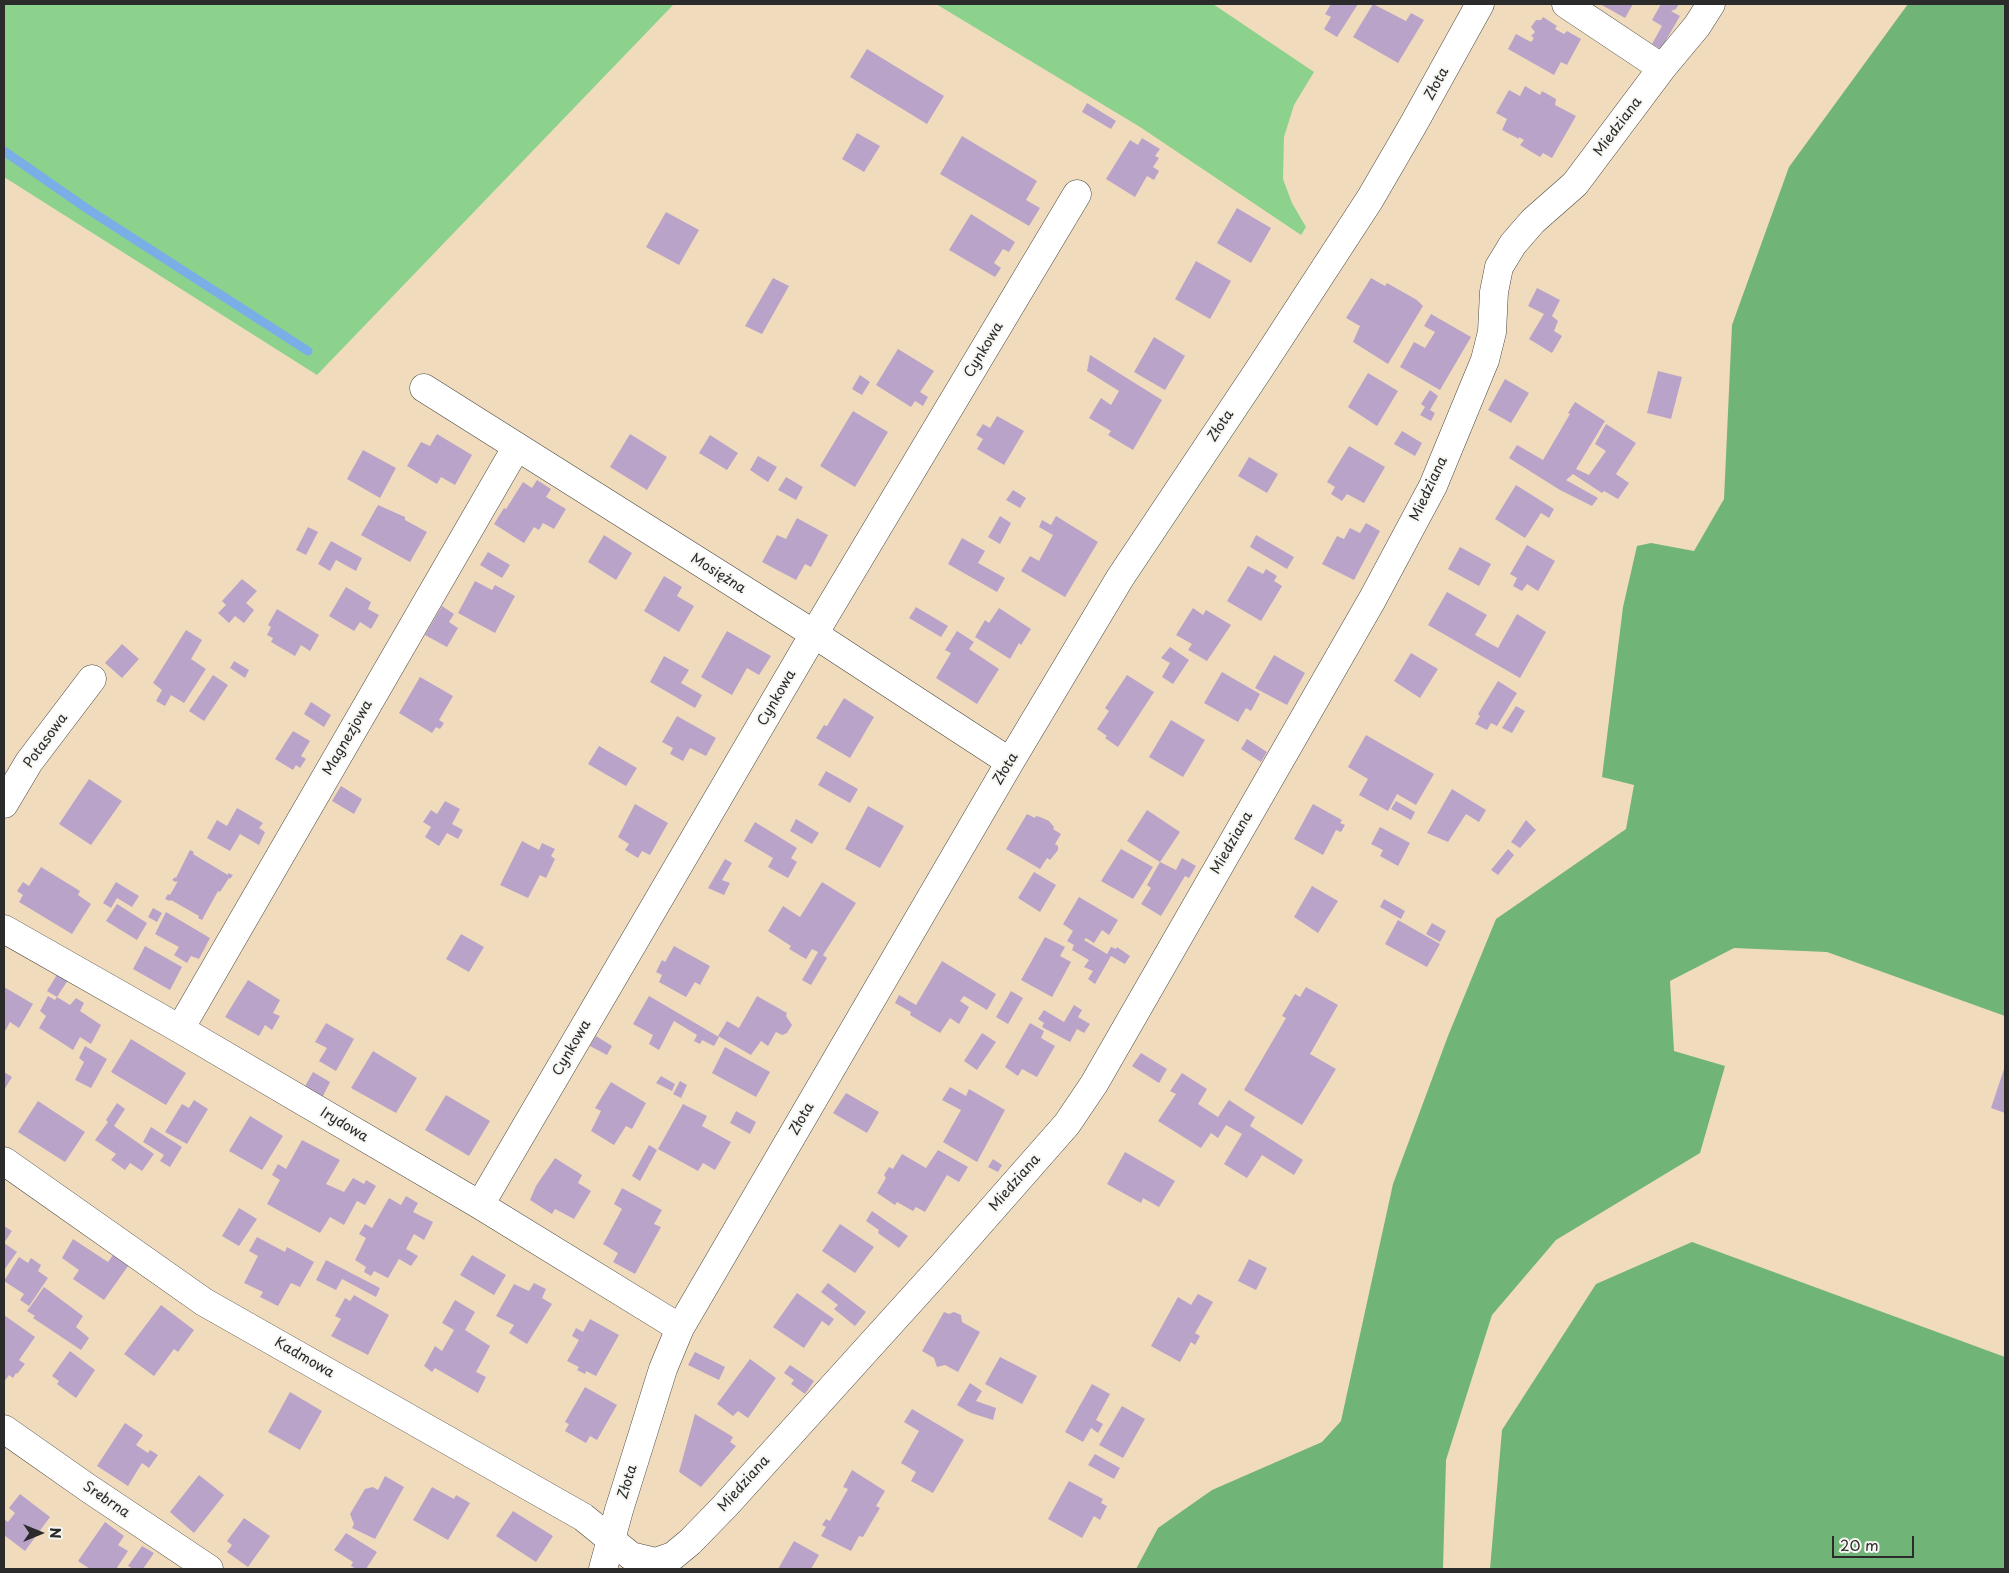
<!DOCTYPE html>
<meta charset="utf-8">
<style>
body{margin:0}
#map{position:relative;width:2009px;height:1573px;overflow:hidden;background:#f0dcbc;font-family:"Playpen Sans",sans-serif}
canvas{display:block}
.frame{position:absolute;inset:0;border:5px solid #2b2b2b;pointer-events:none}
.north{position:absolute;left:15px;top:1508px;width:50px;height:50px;-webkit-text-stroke:4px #f6f6f2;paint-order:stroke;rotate:90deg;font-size:14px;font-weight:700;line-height:20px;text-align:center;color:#2b2b2b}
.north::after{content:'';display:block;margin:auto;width:18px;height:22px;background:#2b2b2b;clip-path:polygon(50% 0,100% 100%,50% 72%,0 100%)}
.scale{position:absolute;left:1832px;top:1536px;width:82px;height:22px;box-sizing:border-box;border:2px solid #2b2b2b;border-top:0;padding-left:6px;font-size:15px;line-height:18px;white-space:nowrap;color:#2b2b2b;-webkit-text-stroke:4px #f6f6f2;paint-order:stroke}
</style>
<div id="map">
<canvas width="2009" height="1573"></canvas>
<div class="frame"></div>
<div class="north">N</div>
<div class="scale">20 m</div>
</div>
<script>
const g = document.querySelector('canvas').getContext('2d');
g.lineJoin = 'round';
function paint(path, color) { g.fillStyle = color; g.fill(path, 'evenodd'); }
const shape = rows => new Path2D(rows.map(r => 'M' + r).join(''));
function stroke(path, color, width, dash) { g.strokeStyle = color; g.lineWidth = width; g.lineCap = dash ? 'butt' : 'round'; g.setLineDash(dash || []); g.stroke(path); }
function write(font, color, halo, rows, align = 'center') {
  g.font = font + ' "Playpen Sans",sans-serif'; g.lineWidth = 4; g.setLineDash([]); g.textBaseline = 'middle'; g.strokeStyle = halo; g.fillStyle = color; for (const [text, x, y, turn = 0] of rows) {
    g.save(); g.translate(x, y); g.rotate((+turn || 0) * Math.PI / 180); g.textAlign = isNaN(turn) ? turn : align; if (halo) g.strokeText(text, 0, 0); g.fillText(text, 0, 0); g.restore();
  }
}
const green = shape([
 [4,4,674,4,317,375,4,177],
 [936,4,1213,4,1314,72,1294,105,1284,137,1283,179,1292,203,1306,227,1301,235,1140,127]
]);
const forest = shape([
 [1908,4,2005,4,2005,1016,1827,952,1734,948,1670,981,1674,1051,1725,1066,1700,1153,1556,1240,1492,1315,1446,1460,1443,1569,1136,1569,1158,1528,1212,1490,1322,1442,1341,1421,1393,1184,1448,1036,1496,919,1626,829,1634,785,1602,777,1623,607,1637,546,1651,543,1694,551,1724,499,1732,325,1789,167],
 [1692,1242,2005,1357,2005,1569,1490,1569,1502,1430,1596,1284]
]);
const stream = shape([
 [4,151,86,208,308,351]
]);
const building = shape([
 [1331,4,1358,4,1337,37,1324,29,1331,17,1325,14],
 [1373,4,1406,21,1411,13,1424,20,1398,63,1353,37],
 [1600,4,1633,4,1625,18],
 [1661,4,1679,4,1676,9,1671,11,1680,16,1661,49,1652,44,1662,26,1652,20],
 [1543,17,1557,26,1555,29,1564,34,1567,31,1581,39,1567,65,1561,62,1554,75,1508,49,1516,34,1531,42,1534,38,1531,36,1535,32,1531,27,1536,20,1541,20],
 [867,49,944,96,927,124,850,77],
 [1525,86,1540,95,1542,91,1556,99,1555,105,1576,116,1552,158,1543,153,1540,157,1520,145,1524,140,1519,137,1519,139,1502,130,1507,119,1496,113,1509,90,1520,96],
 [1087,103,1116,121,1111,129,1082,112],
 [857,133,880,146,864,172,842,159],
 [962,136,1037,181,1026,200,1040,208,1029,226,940,174],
 [1142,138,1160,149,1155,156,1159,158,1153,167,1159,171,1154,180,1147,176,1135,197,1106,179,1130,140,1138,145],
 [1237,208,1271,228,1251,263,1217,243],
 [666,212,699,230,679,265,646,247],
 [971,214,1015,242,1009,252,1003,249,994,263,1001,268,995,277,949,250],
 [1196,261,1231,281,1210,319,1175,299],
 [773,278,789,286,762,334,745,326],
 [1371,278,1385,286,1387,283,1417,300,1423,306,1388,364,1353,342,1360,326,1346,318],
 [1537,288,1560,300,1552,316,1558,321,1554,331,1562,336,1552,353,1529,339,1544,314,1528,306],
 [1431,314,1471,337,1440,390,1400,367,1414,342,1425,348,1435,332,1424,326],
 [1154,337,1185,356,1165,390,1134,372],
 [898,349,934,371,920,392,928,397,923,406,915,401,911,407,876,385],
 [1090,355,1162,400,1133,450,1108,435,1111,431,1089,418,1101,398,1111,405,1119,391,1087,371],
 [1658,371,1682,377,1671,419,1647,413],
 [1368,373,1398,391,1377,426,1348,407],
 [860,375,870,382,862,395,852,389],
 [1505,379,1529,393,1511,423,1488,410],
 [1430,390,1438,396,1430,410,1435,413,1431,421,1420,415,1425,407,1421,404],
 [1575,402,1605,421,1576,469,1589,475,1606,451,1595,444,1606,424,1636,443,1616,474,1629,483,1618,499,1604,491,1602,493,1573,474,1566,480,1598,498,1592,506,1560,490,1509,458,1517,445,1543,460,1570,414,1568,413],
 [853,411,888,432,855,487,820,466],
 [997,416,1024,431,1004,465,977,449,983,439,976,435,983,424,990,428],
 [1402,431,1422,443,1415,456,1394,444],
 [437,434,472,455,455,485,441,477,437,484,407,466,421,442,430,446],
 [630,434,667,457,647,490,610,467],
 [710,435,738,453,727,470,699,453],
 [1349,446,1385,467,1364,503,1347,494,1342,501,1331,494,1335,487,1327,482],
 [363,450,396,468,380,498,347,479],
 [758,456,777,467,768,482,750,470],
 [1249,457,1278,474,1267,493,1238,476],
 [786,477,803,487,796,500,778,490],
 [537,480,551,489,546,497,566,509,554,529,543,523,539,530,534,527,524,543,494,524,504,508,506,509,523,482,532,488],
 [1516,485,1554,509,1549,518,1541,513,1525,538,1495,519],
 [1013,490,1026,498,1020,508,1006,500],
 [378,505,405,517,405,520,427,532,410,562,361,535],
 [1000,516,1011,523,1000,544,988,537],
 [1056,516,1098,542,1065,597,1021,571,1030,556,1039,561,1053,535,1039,527,1042,520,1051,525],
 [797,518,828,535,811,567,805,564,796,580,762,562,777,535,786,539],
 [1366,523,1380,531,1354,580,1322,564,1337,536,1344,539,1350,528,1360,533],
 [308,527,318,532,306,555,296,550],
 [604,535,632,553,616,580,588,562],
 [1256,535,1294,557,1287,569,1250,547],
 [962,538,985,551,978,563,1005,578,997,592,948,564],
 [331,541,362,558,356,571,336,560,330,571,318,564],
 [1527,545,1555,561,1538,591,1527,584,1522,591,1513,586,1517,578,1510,574],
 [1460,547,1491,564,1479,586,1448,569],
 [488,552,510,565,502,578,480,565],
 [1248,566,1263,574,1266,569,1277,576,1274,581,1282,586,1261,621,1227,601],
 [664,576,682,587,677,596,694,606,679,632,644,611],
 [242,579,257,591,246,603,254,610,244,623,235,616,229,623,218,613,226,605,222,601],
 [475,581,492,590,495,585,515,596,495,633,458,613],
 [346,587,371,602,368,609,379,615,371,629,360,622,354,631,329,616],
 [1447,592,1487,615,1475,635,1498,648,1517,614,1546,632,1520,678,1428,625],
 [442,606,454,614,449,622,458,628,447,647,425,635],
 [916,607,948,626,941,637,909,618],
 [999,608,1031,629,1021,645,1019,643,1010,659,975,637,985,620,989,623],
 [1193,608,1203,615,1206,610,1231,625,1207,661,1188,650,1192,644,1176,635],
 [277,609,319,635,310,651,301,645,295,656,271,642,273,638,267,635,271,627,268,625],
 [186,630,202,640,191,659,206,669,184,703,171,695,165,706,156,701,162,690,153,683],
 [727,631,771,656,759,675,747,668,732,695,701,677],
 [957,631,974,642,969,649,999,669,977,704,936,678,951,653,945,650],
 [122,644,139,659,122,678,105,663],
 [1170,647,1189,660,1173,684,1162,677,1170,663,1161,658],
 [1411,653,1438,669,1420,698,1394,681],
 [1274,655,1305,673,1287,705,1255,688],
 [664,656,689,670,681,683,702,695,695,708,650,682],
 [234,661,249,670,245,678,230,668],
 [1222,672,1260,694,1251,711,1246,708,1238,722,1204,703],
 [213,675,228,685,204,721,189,711],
 [1127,675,1154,692,1118,747,1105,738,1107,736,1097,729,1109,711,1105,708],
 [420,677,453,696,439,720,444,723,440,729,436,727,432,733,399,713],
 [1498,681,1517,693,1497,726,1491,723,1487,730,1475,724,1480,716,1478,714],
 [844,698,874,717,850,758,816,738,824,725,827,726],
 [311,702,331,715,324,727,304,714],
 [1516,706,1525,711,1512,733,1502,728],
 [677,716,716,738,706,756,690,748,683,761,670,754,673,748,662,742],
 [1171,720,1205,740,1183,777,1149,757],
 [293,731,310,741,301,756,306,759,300,768,296,765,293,770,275,759],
 [1366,735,1434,774,1416,805,1397,794,1388,811,1359,795,1368,779,1348,767],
 [1247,739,1267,752,1261,762,1241,749],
 [599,746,637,768,626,786,588,764],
 [826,771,858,789,850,803,818,785],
 [89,779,122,801,91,845,59,824],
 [341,786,362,799,354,814,332,801],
 [1452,789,1486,810,1479,822,1466,814,1448,842,1427,833],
 [445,801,460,809,452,824,463,830,458,839,447,833,439,846,425,837,431,827,423,822,431,810,437,814],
 [1396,801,1415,812,1411,820,1391,809],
 [635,804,668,823,650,855,642,851,638,858,625,850,629,844,618,837],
 [1313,804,1342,820,1340,823,1345,825,1341,832,1336,830,1323,855,1294,839],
 [868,806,904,826,880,868,845,849],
 [237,808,263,823,259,828,265,832,259,845,240,834,230,851,207,838,217,820,227,826],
 [1147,810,1180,832,1160,862,1127,841],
 [1027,814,1035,818,1036,816,1040,817,1049,821,1054,827,1053,829,1061,834,1055,844,1058,846,1058,850,1050,860,1047,858,1040,869,1006,849],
 [796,819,819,833,812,844,790,831],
 [1526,820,1536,830,1520,848,1511,842],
 [755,822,797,848,791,858,797,862,788,878,768,867,773,858,744,841],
 [1380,827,1410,843,1398,866,1380,856,1383,850,1371,844],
 [522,841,539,850,542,843,555,849,551,856,555,859,546,878,540,875,528,898,500,885],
 [1121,849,1153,867,1133,899,1101,881],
 [1508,849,1514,855,1498,875,1491,870],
 [190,850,194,852,193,854,228,875,228,873,233,875,230,879,229,878,220,892,218,891,202,920,198,918,199,916,171,900,170,901,165,899,168,894,170,895,178,881,176,882,172,880,175,877,176,878],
 [1182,858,1196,866,1189,878,1185,876,1161,916,1141,904,1151,888,1147,885,1160,862,1176,870],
 [725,859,732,863,722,880,730,883,724,895,708,888],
 [41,867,80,891,78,895,91,904,72,934,19,902,23,895,17,891,23,882,29,886],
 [1034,872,1056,885,1040,912,1018,898],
 [116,882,139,896,132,907,117,898,111,908,103,903],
 [822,882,856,903,823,955,827,958,811,985,802,980,818,952,812,949,806,959,789,949,791,946,768,931,783,906,800,917],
 [1312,886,1338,901,1318,933,1294,917],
 [1079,897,1118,920,1109,935,1102,930,1094,943,1086,938,1084,940,1107,954,1111,947,1116,949,1117,947,1130,956,1125,964,1111,956,1095,984,1088,979,1093,971,1084,967,1089,960,1072,950,1074,945,1067,941,1073,931,1063,924],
 [1384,899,1405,911,1401,919,1380,907],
 [117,904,147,923,137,940,106,921],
 [153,908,162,913,157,922,148,917],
 [166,912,210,938,199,959,191,956,187,963,174,955,179,947,155,934],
 [1398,920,1440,944,1427,967,1385,944],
 [1432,923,1446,931,1440,942,1426,934],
 [461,934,484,947,469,972,446,959],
 [1045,937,1065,947,1060,956,1071,962,1052,997,1021,980],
 [145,946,182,967,170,990,133,969],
 [674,946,710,966,700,985,695,982,686,997,659,982,662,975,656,972,662,960,665,962],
 [942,961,996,994,987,1010,964,996,960,1001,969,1007,959,1024,950,1018,940,1033,910,1015,911,1012,895,1003,899,995,916,1005],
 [58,973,68,980,57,997,47,991],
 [248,980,280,1000,273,1013,280,1016,272,1030,265,1025,259,1036,225,1017],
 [4,987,33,1004,19,1028,10,1022,4,1033],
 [1306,987,1338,1005,1310,1054,1336,1069,1302,1125,1244,1090,1286,1018,1282,1016,1295,994,1300,997],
 [1011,991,1023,998,1008,1024,996,1017],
 [48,996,55,1000,57,997,70,1005,76,998,84,1003,80,1011,101,1025,91,1044,80,1037,73,1050,39,1028,46,1016,40,1011],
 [649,996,719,1037,714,1046,702,1040,700,1044,694,1041,697,1035,674,1021,659,1050,649,1044,653,1035,633,1024],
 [757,996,787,1013,786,1016,792,1025,787,1033,782,1035,776,1032,768,1046,761,1041,751,1055,718,1036,727,1021,739,1028],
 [1074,1005,1082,1010,1078,1017,1090,1024,1084,1033,1077,1029,1070,1042,1042,1027,1044,1023,1038,1019,1044,1010,1064,1022],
 [326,1023,354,1039,336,1071,319,1061,327,1048,315,1042],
 [1030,1023,1044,1031,1041,1038,1055,1046,1037,1077,1022,1069,1018,1076,1005,1067],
 [982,1033,996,1042,977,1070,964,1061],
 [596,1036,612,1046,607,1055,590,1046],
 [131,1039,186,1073,166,1105,111,1072],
 [85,1046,107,1059,91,1088,75,1080,84,1062,79,1058],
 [725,1047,770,1072,756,1097,712,1073],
 [373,1051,417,1078,396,1113,351,1088],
 [1141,1053,1167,1069,1159,1083,1132,1066],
 [2005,1066,2005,1113,1991,1108],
 [4,1072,12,1077,4,1090],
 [313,1072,330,1082,322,1098,304,1088],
 [1182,1073,1207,1089,1198,1104,1218,1117,1229,1100,1255,1117,1250,1126,1303,1160,1294,1175,1262,1155,1247,1178,1224,1164,1242,1134,1226,1125,1218,1138,1211,1133,1201,1148,1158,1121,1176,1094,1170,1091],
 [661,1076,675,1084,672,1091,656,1083],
 [680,1081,687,1085,681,1098,673,1094],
 [611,1082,646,1103,632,1129,626,1126,614,1145,591,1131,601,1111,595,1108],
 [950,1087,966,1096,969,1089,1005,1110,977,1162,943,1142,961,1110,942,1100],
 [846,1093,879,1112,867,1133,833,1113],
 [446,1095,490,1121,469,1156,425,1130],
 [194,1100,208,1109,187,1144,165,1132,182,1104,189,1108],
 [38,1101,85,1132,65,1162,18,1132],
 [117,1103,125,1109,114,1126,154,1154,142,1171,130,1163,125,1170,111,1160,116,1154,95,1140,108,1122,106,1120],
 [683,1104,707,1116,702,1126,731,1142,715,1170,703,1163,698,1171,658,1149],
 [736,1111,756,1122,750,1134,730,1123],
 [250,1116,283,1136,262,1170,229,1151],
 [151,1127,182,1147,170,1167,160,1161,164,1155,143,1142],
 [302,1140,340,1160,326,1184,344,1192,353,1178,364,1184,366,1180,376,1186,365,1205,357,1201,344,1225,330,1217,320,1233,267,1204,280,1180,272,1175,278,1164,286,1169],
 [649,1145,657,1150,640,1181,632,1176],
 [938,1150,968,1167,959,1182,947,1175,925,1212,916,1207,913,1211,897,1202,895,1205,877,1193,886,1178,884,1175,889,1167,893,1169,902,1154,926,1168],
 [1125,1152,1175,1181,1159,1207,1143,1198,1141,1203,1107,1184],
 [555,1158,582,1175,578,1183,591,1191,574,1219,555,1209,552,1214,530,1200,536,1186],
 [993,1159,1002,1165,998,1172,988,1167],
 [622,1188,662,1210,654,1224,661,1227,635,1274,613,1262,618,1253,603,1244,622,1209,614,1204],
 [406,1196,418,1203,413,1212,433,1222,424,1240,414,1234,406,1249,418,1256,411,1266,399,1259,388,1278,374,1271,371,1276,364,1272,366,1267,355,1260,366,1238,359,1234,365,1224,372,1228,389,1198,401,1205],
 [239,1208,257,1219,239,1246,222,1236],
 [872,1211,908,1236,899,1248,878,1233,879,1230,866,1221],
 [840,1224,874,1247,855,1273,822,1251],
 [4,1226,12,1231,4,1243],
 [257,1237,285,1252,287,1247,314,1262,300,1287,291,1283,278,1306,260,1297,263,1292,244,1283,258,1256,249,1251],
 [73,1239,108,1262,113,1255,128,1266,104,1300,73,1279,79,1270,62,1258],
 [4,1243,17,1252,4,1270],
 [472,1255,506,1275,494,1295,460,1275],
 [19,1257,28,1263,31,1258,41,1265,38,1271,48,1278,29,1306,20,1300,24,1294,4,1281],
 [1249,1259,1267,1268,1256,1290,1238,1281],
 [326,1260,380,1288,376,1297,342,1279,336,1290,316,1280],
 [534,1283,546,1289,542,1298,552,1304,527,1344,509,1333,514,1325,496,1316,514,1284,529,1291],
 [828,1283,866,1312,855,1326,834,1309,838,1305,821,1292],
 [44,1287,83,1316,76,1327,89,1338,81,1350,33,1318,35,1316,27,1311],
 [797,1293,834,1319,829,1326,822,1321,804,1348,773,1327],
 [1198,1294,1213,1302,1195,1333,1200,1336,1195,1345,1191,1342,1180,1362,1151,1346,1178,1297,1191,1305],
 [354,1295,389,1315,368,1355,331,1336,341,1319,335,1316,345,1298,350,1301],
 [455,1300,475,1312,465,1330,490,1346,476,1372,486,1377,478,1393,435,1368,432,1372,424,1366,435,1346,442,1351,454,1330,442,1323],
 [161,1305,194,1330,178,1352,174,1349,154,1376,124,1354],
 [944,1312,949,1314,954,1312,961,1315,962,1322,980,1332,958,1372,945,1365,937,1367,934,1358,922,1351],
 [4,1315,35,1337,19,1360,25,1364,17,1374,16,1373,13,1378,9,1375,4,1382],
 [590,1319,619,1335,596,1376,586,1371,585,1374,577,1370,579,1367,567,1361,579,1340,572,1336,576,1328,583,1332],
 [70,1351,95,1370,76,1398,57,1384,59,1381,52,1376],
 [695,1352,725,1367,719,1380,688,1365],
 [1000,1357,1037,1376,1022,1404,985,1384],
 [750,1359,776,1378,748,1418,738,1411,733,1416,717,1404],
 [790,1365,814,1381,805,1394,791,1384,794,1380,784,1373],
 [970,1383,982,1391,976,1401,996,1408,993,1420,971,1413,957,1405],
 [1092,1384,1110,1394,1096,1420,1103,1424,1098,1433,1091,1428,1083,1442,1065,1432],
 [585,1387,617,1405,597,1440,590,1436,586,1443,565,1431,569,1424,565,1422],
 [290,1392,322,1411,300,1450,268,1432],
 [1122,1406,1145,1419,1123,1458,1099,1445],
 [912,1409,964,1440,933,1493,911,1481,916,1472,901,1463,919,1431,904,1422],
 [695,1414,733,1437,730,1442,736,1446,701,1487,679,1472],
 [125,1423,143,1435,136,1445,148,1453,150,1450,158,1455,149,1468,142,1463,128,1486,97,1466],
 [1095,1454,1120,1468,1114,1479,1088,1465],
 [852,1470,885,1491,876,1506,880,1508,871,1523,863,1537,859,1536,851,1551,821,1536,826,1527,822,1525,826,1519,830,1521,848,1489,843,1487],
 [199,1475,224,1495,194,1533,170,1512],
 [385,1476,404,1487,375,1539,352,1528,354,1524,350,1514,365,1489,373,1487,378,1490],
 [1069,1481,1103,1499,1101,1503,1107,1506,1100,1520,1094,1516,1082,1538,1048,1519],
 [432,1487,454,1499,456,1495,470,1503,448,1540,413,1520],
 [20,1494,50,1517,25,1551,4,1535,4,1519,8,1522,15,1513,9,1508],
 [513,1511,553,1536,536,1562,496,1536],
 [244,1518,270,1536,248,1567,227,1552,232,1545,227,1541],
 [105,1522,124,1536,118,1545,128,1551,116,1569,90,1569,78,1561],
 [346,1533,377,1552,366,1569,356,1569,351,1566,353,1562,334,1550],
 [794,1541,819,1555,811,1569,778,1569],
 [142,1546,154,1553,143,1569,133,1569,128,1566]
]);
const minor = shape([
 [1566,4,1662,68],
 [424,388,814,634,1010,762],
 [4,804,29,762,92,679],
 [4,929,180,1029,480,1205,680,1328],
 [180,1029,516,448],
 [4,1161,204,1302,583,1517,631,1556,656,1562,673,1556,690,1542,725,1506,943,1265,1067,1124,1094,1084,1372,600,1433,486,1485,360,1492,332,1494,292,1499,267,1513,244,1533,221,1575,184,1662,68,1697,26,1711,4],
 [480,1205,814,634,1077,194],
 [4,1429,88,1488,209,1569],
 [603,1569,619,1510,663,1369,680,1328,1010,762,1120,578,1258,371,1370,199,1413,125,1480,4]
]);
const streetNames = [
 ["Złota",1437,84,-61],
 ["Miedziana",1618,127,-53],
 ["Cynkowa",984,350,-59],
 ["Złota",1221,426,-56],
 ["Miedziana",1429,489,-65],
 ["Mosiężna",718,574,32],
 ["Cynkowa",777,698,-60],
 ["Magnezjowa",348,738,-60],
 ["Potasowa",46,741,-54],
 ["Złota",1006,769,-59],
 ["Miedziana",1232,843,-60],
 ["Cynkowa",572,1048,-60],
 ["Złota",802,1119,-60],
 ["Irydowa",344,1125,31],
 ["Miedziana",1015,1183,-49],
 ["Kadmowa",304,1358,30],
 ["Złota",628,1482,-73],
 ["Miedziana",744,1484,-48],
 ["Srebrna",106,1500,34]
];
paint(green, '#8cd28c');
paint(forest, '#71b478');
stroke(stream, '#79aee7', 9);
paint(building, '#baa3c9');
stroke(minor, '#494641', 29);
stroke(minor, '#fff', 28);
write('14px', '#2b2b2b', '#f6f6f2', streetNames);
</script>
